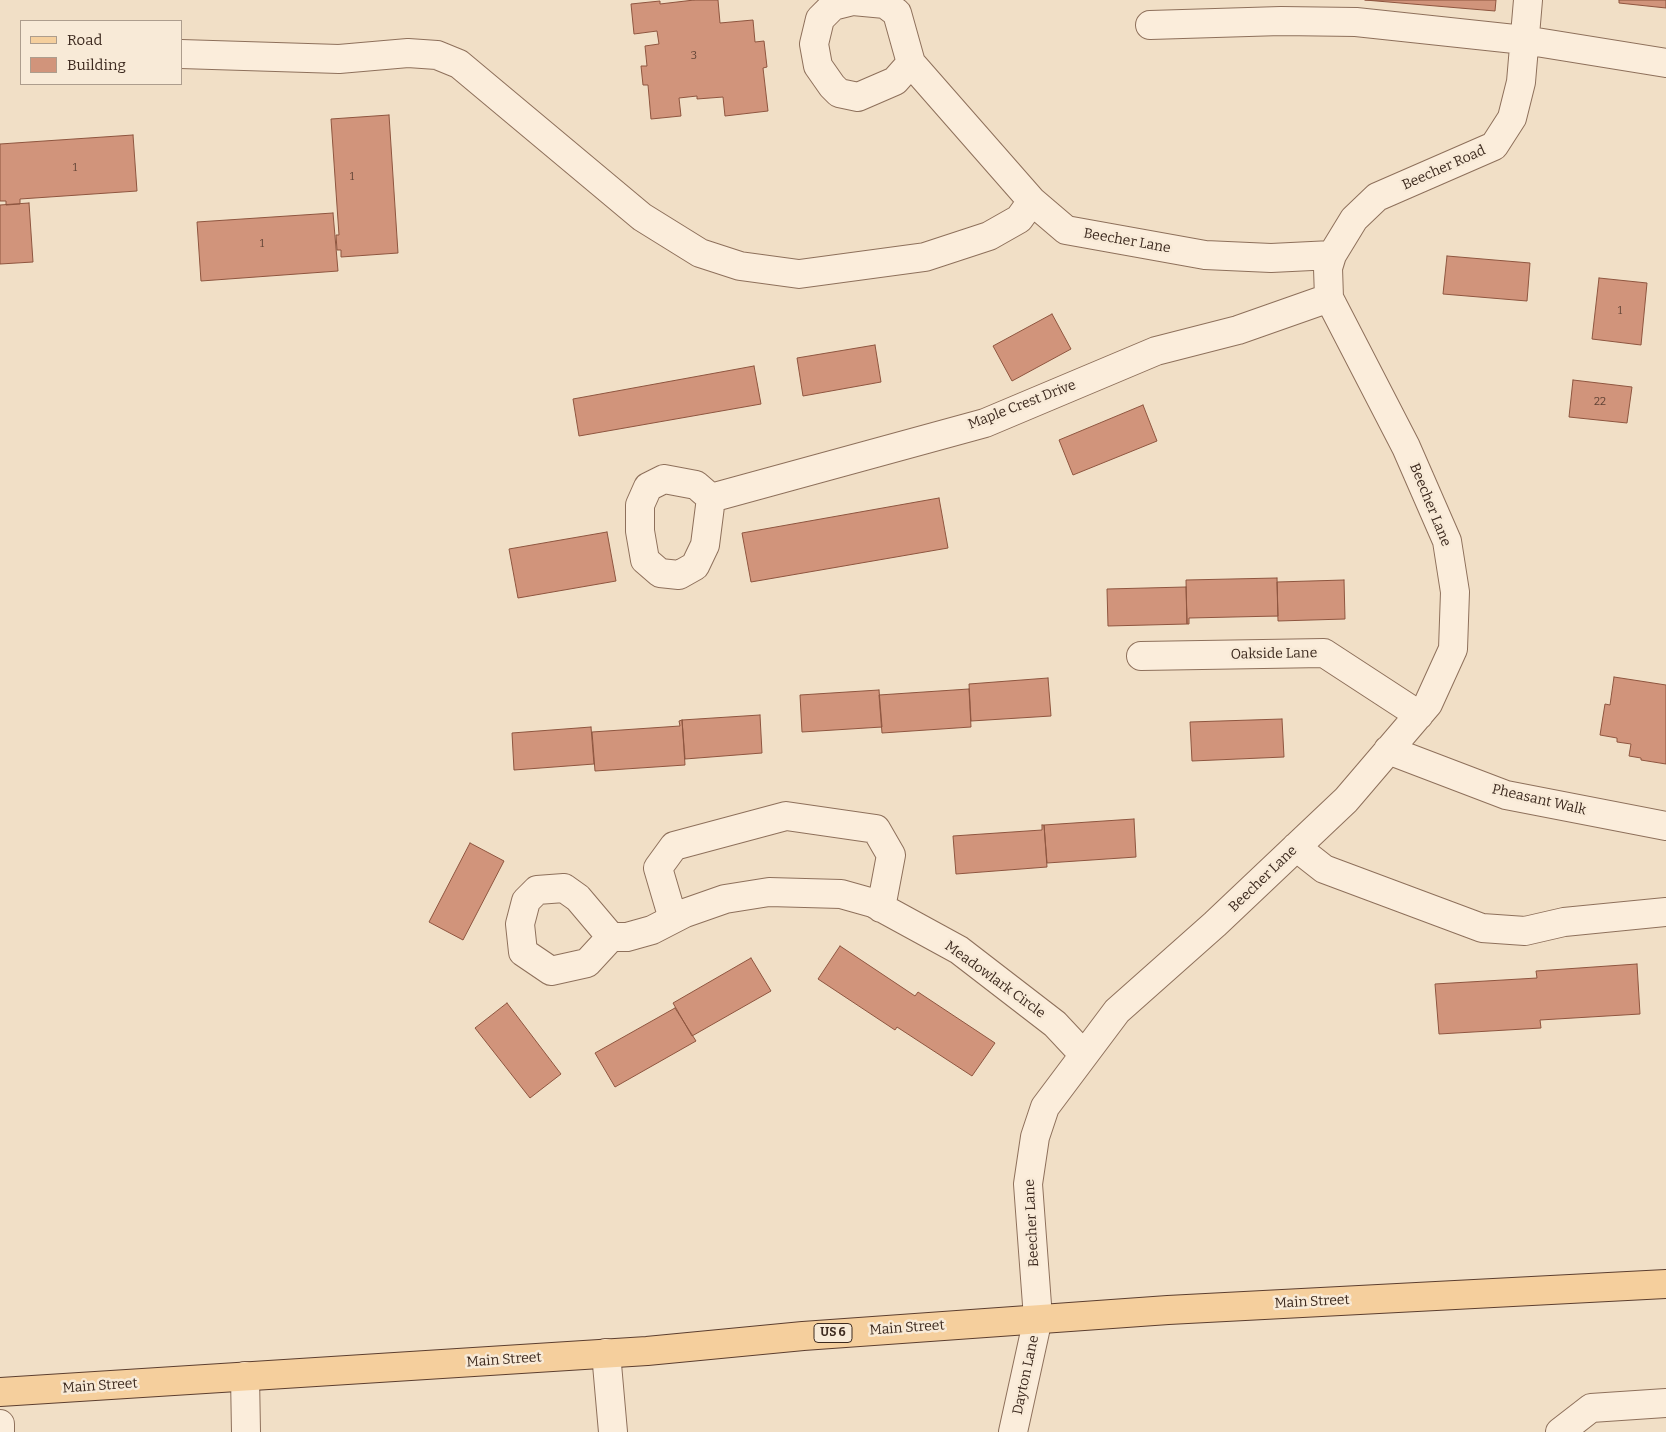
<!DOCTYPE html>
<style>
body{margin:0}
#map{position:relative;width:1666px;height:1432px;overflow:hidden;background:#f1dfc6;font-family:Bitter,serif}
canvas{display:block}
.legend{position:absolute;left:20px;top:20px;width:162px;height:65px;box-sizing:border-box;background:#f8ead7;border:1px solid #ad9d8d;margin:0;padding:6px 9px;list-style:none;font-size:15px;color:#3d2a1f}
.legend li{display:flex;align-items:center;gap:10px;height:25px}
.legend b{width:25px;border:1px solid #ad9d8d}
</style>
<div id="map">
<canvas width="1666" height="1432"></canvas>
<ul class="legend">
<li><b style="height:6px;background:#f5cf9d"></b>Road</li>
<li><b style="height:14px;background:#d1947b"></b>Building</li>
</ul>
</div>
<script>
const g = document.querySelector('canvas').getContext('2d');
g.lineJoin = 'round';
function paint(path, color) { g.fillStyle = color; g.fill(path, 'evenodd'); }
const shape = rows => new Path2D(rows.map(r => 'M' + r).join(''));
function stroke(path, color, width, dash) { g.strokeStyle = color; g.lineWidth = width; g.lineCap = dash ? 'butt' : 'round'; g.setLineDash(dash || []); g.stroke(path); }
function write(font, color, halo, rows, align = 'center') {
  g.font = font + ' Bitter,serif'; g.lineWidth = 5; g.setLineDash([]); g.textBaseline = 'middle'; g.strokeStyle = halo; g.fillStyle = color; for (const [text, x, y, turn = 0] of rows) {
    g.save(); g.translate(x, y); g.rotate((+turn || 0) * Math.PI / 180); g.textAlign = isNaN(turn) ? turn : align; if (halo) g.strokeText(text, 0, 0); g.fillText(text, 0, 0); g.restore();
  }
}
const building = shape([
 [694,0,718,0,720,23,753,20,755,42,764,41,767,67,763,68,768,111,725,116,723,97,697,99,697,96,679,98,681,116,651,119,648,85,643,85,641,66,647,66,645,46,659,44,657,31,634,34,631,4,660,1,660,4,694,0],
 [1365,0,1496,0,1495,11,1365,0],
 [1619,0,1666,0,1666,8,1619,3,1619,0],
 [389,115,398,253,341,257,341,250,337,250,336,235,339,235,331,119,389,115],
 [133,135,137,191,20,199,20,204,6,205,6,201,0,201,0,144,133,135],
 [29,203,33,262,0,264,0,205,29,203],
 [333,213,338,271,201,281,197,222,333,213],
 [1447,256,1530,263,1527,301,1443,294,1447,256],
 [1599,278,1647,283,1641,345,1592,339,1599,278],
 [1052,314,1071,349,1012,381,993,346,1052,314],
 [875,345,881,382,803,396,797,358,875,345],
 [754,366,761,404,579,436,573,399,754,366],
 [1573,380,1632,387,1627,423,1569,417,1573,380],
 [1143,405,1157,441,1073,475,1059,440,1143,405],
 [939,498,948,548,751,582,742,533,939,498],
 [607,532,616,581,518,598,509,549,607,532],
 [1277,578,1278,616,1189,618,1189,624,1187,624,1186,580,1277,578],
 [1344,580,1345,619,1278,621,1277,582,1344,580],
 [1186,587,1187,624,1108,626,1107,589,1186,587],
 [1614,677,1666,685,1666,764,1641,760,1641,758,1629,756,1631,744,1617,742,1617,738,1600,735,1605,704,1610,705,1614,677],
 [1048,678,1051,716,971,721,969,684,1048,678],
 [969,689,971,727,882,733,879,695,969,689],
 [879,690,882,727,802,732,800,695,879,690],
 [760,715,762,753,685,759,682,720,760,715],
 [1282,719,1284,757,1192,761,1190,722,1282,719],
 [682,720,685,765,595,771,592,732,680,726,679,721,682,720],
 [591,727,594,764,514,770,512,733,591,727],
 [1134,819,1136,857,1047,863,1044,825,1134,819],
 [1042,825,1044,825,1047,867,956,874,953,836,1042,830,1042,825],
 [470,843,504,861,463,940,429,922,470,843],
 [840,946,915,996,918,992,995,1043,972,1076,897,1027,895,1030,818,979,840,946],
 [751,958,771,991,692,1036,673,1003,751,958],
 [1637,964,1640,1014,1540,1020,1541,1028,1439,1034,1435,984,1537,978,1536,971,1637,964],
 [507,1003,561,1074,530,1098,475,1028,507,1003],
 [675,1008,696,1041,615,1087,595,1053,675,1008]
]);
const minor = shape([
 [853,1,885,4,897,13,911,63,895,81,858,97,839,93,832,86,818,66,814,44,820,19,833,6,853,1],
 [1150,25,1281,21,1356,22,1524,40,1666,63],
 [181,54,339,59,408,53,437,55,459,64,642,217,700,253,740,266,799,274,925,257,989,236,1019,219,1032,201],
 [911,63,1032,201,1066,230,1205,255,1271,258,1332,255],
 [664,479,696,485,711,498,705,545,695,566,679,575,660,573,645,560,640,531,640,505,648,487,664,479],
 [711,498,985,423,1156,351,1238,330,1329,298],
 [1141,656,1324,653,1419,715],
 [1388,750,1506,795,1666,826],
 [1296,847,1324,869,1482,928,1525,931,1564,922,1666,912],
 [564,888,578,898,611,937,587,963,551,971,523,952,520,924,526,901,537,890,564,888],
 [673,919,658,868,674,846,786,816,876,829,891,855,881,908],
 [611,937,627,937,652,930,685,913,725,899,769,892,841,894,873,903,959,950,1055,1024,1084,1055],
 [606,1353,613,1432],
 [245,1376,246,1432],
 [0,1424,0,1432],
 [1013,1432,1038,1318,1028,1184,1035,1137,1045,1107,1117,1011,1215,924,1346,800,1428,704,1453,649,1455,592,1447,541,1406,447,1329,298,1328,268,1332,255,1354,219,1377,197,1494,146,1512,118,1521,82,1528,0],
 [1560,1432,1591,1408,1666,1403]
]);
const major = shape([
 [0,1392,647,1351,803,1336,1168,1310,1666,1284]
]);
const numberNames = [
 ["3",694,56],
 ["1",75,168],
 ["1",352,177],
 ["1",262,244],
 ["1",1620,311],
 ["22",1600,402]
];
const shields = [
 [833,1333,38]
];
const shieldNames = [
 ["US 6",833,1333]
];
const streetNames = [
 ["Beecher Road",1444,168,-24],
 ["Beecher Lane",1127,241,10],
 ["Maple Crest Drive",1022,405,-21],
 ["Beecher Lane",1430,505,68],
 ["Oakside Lane",1274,654,-1],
 ["Pheasant Walk",1539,800,13],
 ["Beecher Lane",1263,879,-44],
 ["Meadowlark Circle",995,980,36],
 ["Beecher Lane",1032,1223,-93],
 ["Main Street",1312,1302,-3],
 ["Main Street",907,1328,-4],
 ["Main Street",504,1360,-4],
 ["Dayton Lane",1026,1375,-78],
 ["Main Street",100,1386,-4]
];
paint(building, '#d1947b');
stroke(building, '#8e553f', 1);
stroke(minor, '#8e705b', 30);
stroke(major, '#5c3e2f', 30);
stroke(minor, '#fbeddb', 28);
stroke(major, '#f5cf9d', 28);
write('11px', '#624436', null, numberNames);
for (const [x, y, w] of shields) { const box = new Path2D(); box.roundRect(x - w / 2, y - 9.5, w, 19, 4); g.fillStyle = '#f8ead7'; g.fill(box); stroke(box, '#3d2a1f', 1); }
write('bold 12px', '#3d2a1f', null, shieldNames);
write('14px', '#3d2a1f', '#f8ead7', streetNames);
</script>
